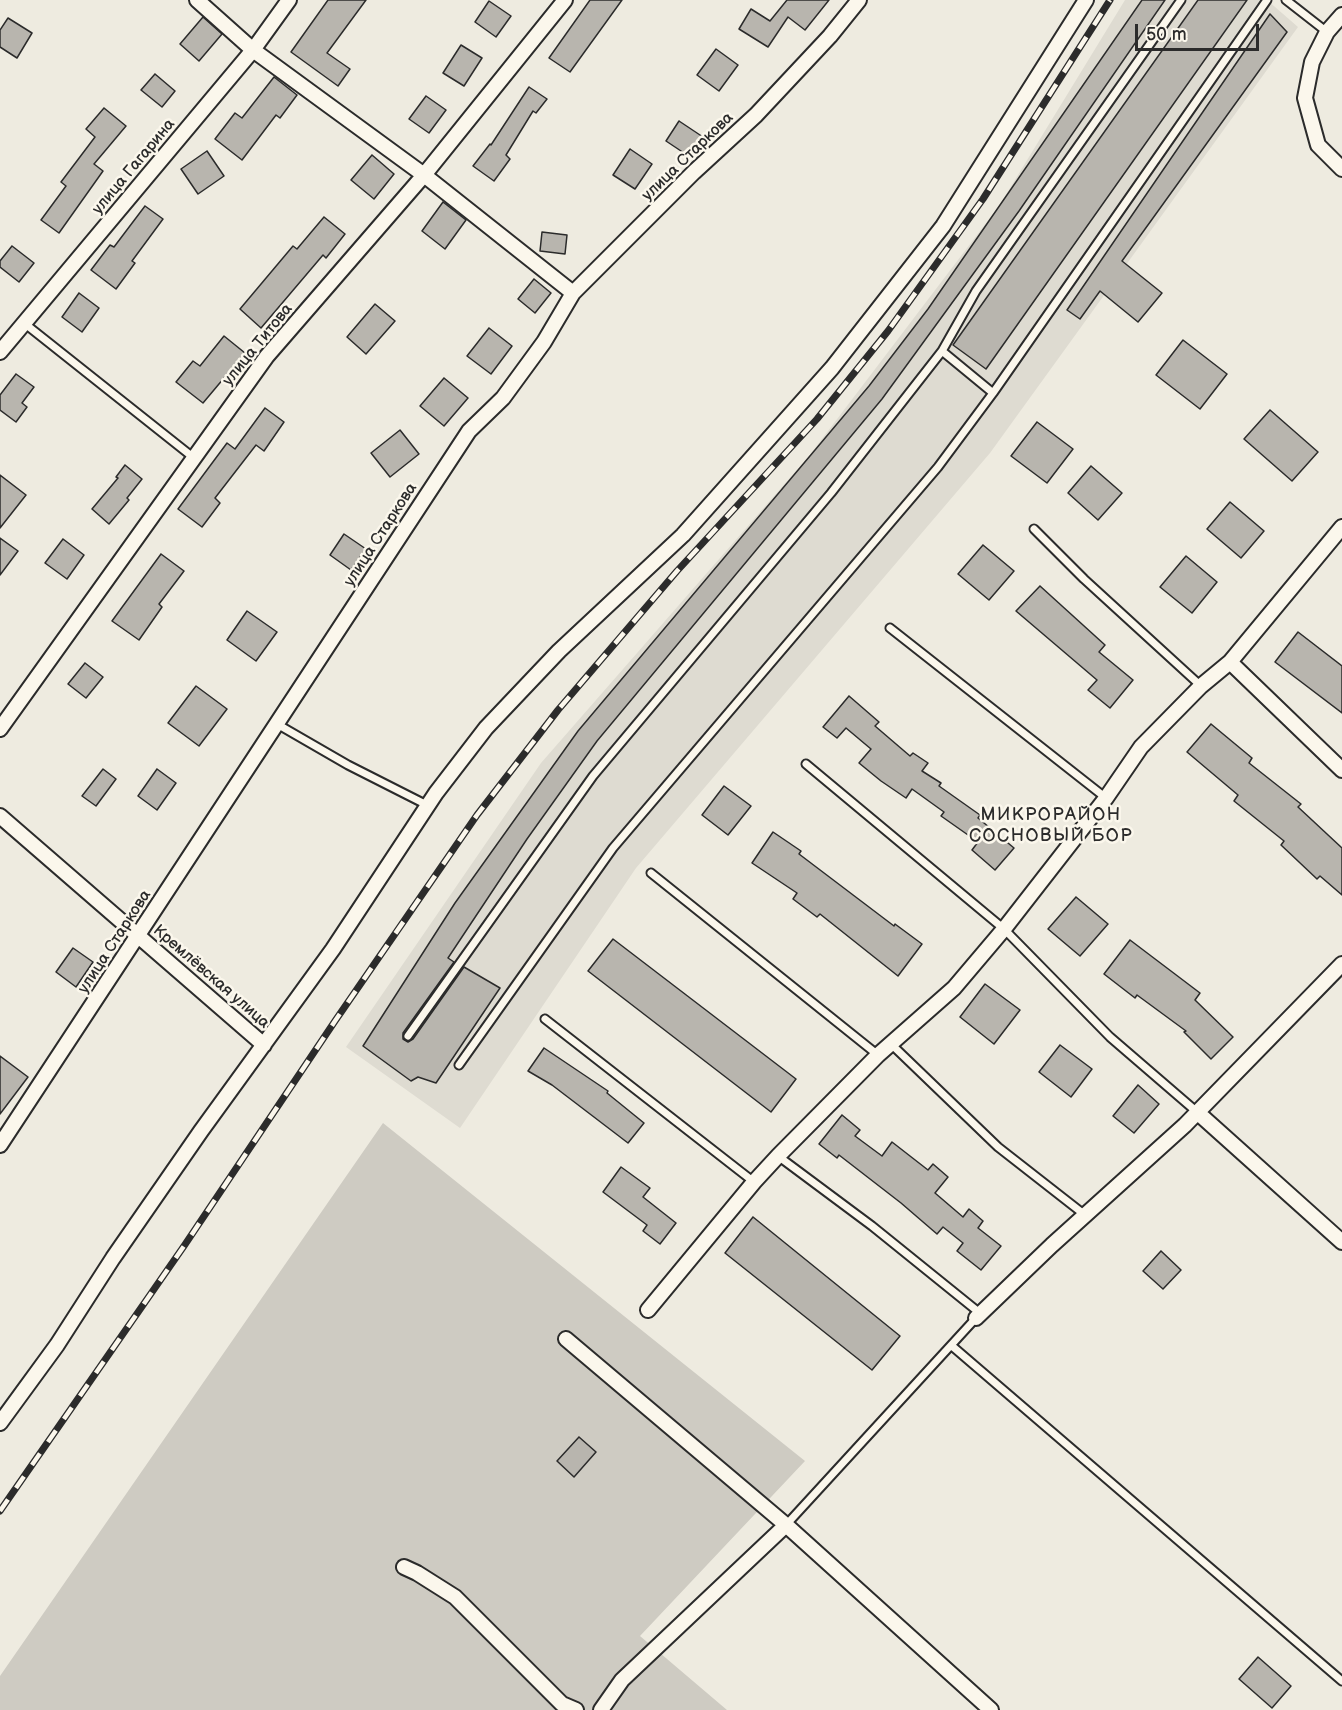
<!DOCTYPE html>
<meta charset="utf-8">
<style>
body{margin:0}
#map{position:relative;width:1342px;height:1710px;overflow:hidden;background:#eeebe0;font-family:"Balsamiq Sans",sans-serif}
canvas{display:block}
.scale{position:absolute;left:1135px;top:24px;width:124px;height:27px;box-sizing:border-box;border:3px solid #2b2b2b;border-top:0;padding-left:8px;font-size:18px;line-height:21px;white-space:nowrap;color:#2b2b2b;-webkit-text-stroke:4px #fbf7ec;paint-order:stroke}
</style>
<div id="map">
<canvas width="1342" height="1710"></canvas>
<div class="scale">50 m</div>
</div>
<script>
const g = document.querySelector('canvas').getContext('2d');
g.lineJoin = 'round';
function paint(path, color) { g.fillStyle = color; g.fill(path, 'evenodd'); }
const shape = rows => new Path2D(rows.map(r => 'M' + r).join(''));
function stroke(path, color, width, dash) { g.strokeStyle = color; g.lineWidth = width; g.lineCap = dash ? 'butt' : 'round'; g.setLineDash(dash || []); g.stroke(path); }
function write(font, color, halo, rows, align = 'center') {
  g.font = font + ' "Balsamiq Sans",sans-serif'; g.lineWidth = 5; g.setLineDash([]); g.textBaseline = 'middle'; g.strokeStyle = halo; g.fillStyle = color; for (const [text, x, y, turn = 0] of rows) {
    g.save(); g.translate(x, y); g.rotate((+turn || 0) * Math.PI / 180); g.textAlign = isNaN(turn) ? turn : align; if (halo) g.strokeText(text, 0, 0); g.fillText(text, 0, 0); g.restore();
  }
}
const built = shape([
 [1125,0,1267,0,1298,27,990,453,636,868,460,1128,346,1047,541,763,809,456,999,206]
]);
const green = shape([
 [383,1123,805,1461,640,1636,727,1710,0,1710,0,1676]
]);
const building = shape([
 [328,0,366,0,327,53,350,69,338,86,291,52,328,0],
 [590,0,622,0,570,72,549,58,590,0],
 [787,0,829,0,805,30,788,17,768,47,739,29,751,9,770,21,787,0],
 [1142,0,1165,0,1019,211,882,399,597,741,527,839,448,958,454,962,403,1033,403,1039,408,1042,413,1039,464,967,500,988,436,1083,418,1077,411,1081,363,1046,455,903,578,731,869,386,928,309,1142,0],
 [1198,0,1247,0,986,369,953,345,1198,0],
 [489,1,511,16,496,37,475,22,489,1],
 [1270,14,1287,32,1122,261,1162,293,1138,322,1100,291,1080,319,1067,310,1270,14],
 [203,17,222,34,199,61,180,44,203,17],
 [8,18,32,33,17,58,0,47,0,30,8,18],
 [461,45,482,58,464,86,443,73,461,45],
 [716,49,738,65,719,91,697,75,716,49],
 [155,74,175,91,162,107,141,90,155,74],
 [274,77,297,95,280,118,276,115,242,160,215,139,235,113,242,118,274,77],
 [529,87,547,99,536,113,533,111,506,155,510,159,494,181,473,166,490,144,491,145,529,87],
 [426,96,446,110,429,133,409,119,426,96],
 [104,108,126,126,94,164,103,171,59,233,41,220,66,186,61,182,95,137,86,129,104,108],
 [679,121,703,137,690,157,666,141,679,121],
 [630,149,652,164,635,189,613,175,630,149],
 [207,151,224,176,198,194,181,169,207,151],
 [372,155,394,174,374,199,351,180,372,155],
 [443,202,466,220,445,249,422,231,443,202],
 [145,206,163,219,132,261,135,263,116,289,91,270,110,245,114,247,145,206],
 [324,217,345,234,326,258,323,255,261,328,240,309,293,246,297,249,324,217],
 [542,232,567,235,565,254,540,251,542,232],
 [12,246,34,263,19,282,0,267,0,261,12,246],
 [534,279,551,293,535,313,518,299,534,279],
 [79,293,99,308,82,332,62,317,79,293],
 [375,304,395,321,366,354,347,337,375,304],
 [489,328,512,346,491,374,467,356,489,328],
 [224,336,245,353,203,403,176,382,193,361,200,366,224,336],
 [1183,340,1227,374,1200,409,1156,375,1183,340],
 [16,374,34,387,22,403,27,407,16,422,0,410,0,395,16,374],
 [444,378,468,398,444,426,420,406,444,378],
 [265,408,284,422,264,451,256,445,215,498,220,503,202,527,178,509,227,443,235,449,265,408],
 [1270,410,1318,452,1292,481,1244,439,1270,410],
 [1037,422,1073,449,1047,483,1011,456,1037,422],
 [400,430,419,454,390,477,371,453,400,430],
 [125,465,142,479,127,498,129,500,109,524,92,509,118,478,116,477,125,465],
 [1091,466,1122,493,1098,520,1068,493,1091,466],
 [0,475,26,495,0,528,0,475],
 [1230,502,1264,531,1241,558,1207,529,1230,502],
 [344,534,366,549,351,570,330,555,344,534],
 [0,538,18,551,0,575,0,538],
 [63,539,84,555,67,579,45,563,63,539],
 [983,545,1014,571,989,600,958,574,983,545],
 [161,554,184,571,159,604,162,607,139,640,112,621,161,554],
 [1186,556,1217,582,1192,613,1160,587,1186,556],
 [1040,586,1105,645,1099,652,1133,680,1110,708,1088,690,1097,680,1016,611,1040,586],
 [247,611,277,632,256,661,227,640,247,611],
 [1298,632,1342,666,1342,713,1275,662,1298,632],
 [85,663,103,677,86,698,68,684,85,663],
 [196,686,227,709,199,746,168,723,196,686],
 [849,696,879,722,875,726,910,756,913,753,928,763,922,771,941,783,939,786,980,815,978,818,1014,848,995,870,972,850,978,842,941,816,944,812,912,789,906,798,881,781,859,763,871,749,846,728,837,738,823,727,849,696],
 [1211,724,1252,758,1249,763,1301,804,1298,807,1342,848,1342,895,1320,876,1317,879,1281,845,1284,841,1234,801,1238,795,1187,752,1211,724],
 [103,769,116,779,96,806,82,796,103,769],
 [157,769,176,783,157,810,138,796,157,769],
 [724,786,751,806,728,835,702,815,724,786],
 [773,832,801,851,799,854,894,926,895,924,922,944,898,976,820,914,817,917,793,899,797,893,752,863,773,832],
 [1076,897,1108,924,1080,956,1048,929,1076,897],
 [613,939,796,1079,771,1112,588,971,613,939],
 [1130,940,1200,993,1195,1000,1233,1037,1211,1059,1184,1032,1186,1031,1137,995,1135,998,1104,974,1130,940],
 [73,948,93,962,76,987,56,972,73,948],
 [985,984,1020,1010,994,1044,960,1017,985,984],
 [1060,1045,1092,1069,1071,1097,1039,1072,1060,1045],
 [544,1048,608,1091,607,1093,644,1123,628,1143,552,1085,528,1071,544,1048],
 [0,1056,28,1077,0,1114,0,1056],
 [1138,1085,1159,1104,1134,1133,1113,1116,1138,1085],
 [842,1115,860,1130,855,1136,882,1156,892,1142,928,1170,933,1164,948,1177,935,1193,963,1217,969,1209,983,1221,978,1228,1001,1246,981,1270,957,1251,963,1243,943,1227,937,1234,901,1203,839,1155,837,1158,819,1144,842,1115],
 [621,1167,650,1188,643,1197,676,1223,660,1244,643,1231,647,1225,603,1192,621,1167],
 [753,1217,900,1336,872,1370,725,1253,753,1217],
 [1161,1251,1181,1270,1163,1289,1143,1271,1161,1251],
 [579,1437,596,1452,574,1477,557,1461,579,1437],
 [1258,1657,1291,1686,1272,1708,1239,1679,1258,1657]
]);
const lane = shape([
 [1286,0,1327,32],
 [24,323,194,458],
 [942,351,993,393],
 [1034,529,1084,579,1201,686],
 [890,628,1106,798],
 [277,724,348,765,427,805],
 [806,764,1004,929,1110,1037,1197,1112],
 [651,873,878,1055],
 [545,1019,754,1182],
 [408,1036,593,776,831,493,942,351,976,291,1181,0],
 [891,1044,998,1147,1085,1215],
 [459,1065,613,848,938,467,993,393,1267,0],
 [778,1156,872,1226,981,1314],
 [952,1346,1342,1681],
 [786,1525,976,1318]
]);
const street = shape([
 [197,0,253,50,424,175,573,293],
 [1342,15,1327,32,1312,62,1305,98,1318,145,1342,169],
 [0,352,253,50,289,0],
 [1230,662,1342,770],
 [0,729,267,356,424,175,565,0],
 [0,816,264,1045],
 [1197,1112,1342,1242],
 [0,1145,469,431,503,398,544,342,573,293,694,172,756,115,830,36,859,0],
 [648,1310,754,1182,778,1156,878,1055,954,988,1004,929,1106,798,1141,747,1201,686,1230,662,1342,527],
 [976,1318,1052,1245,1185,1125,1342,964],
 [566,1339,786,1525,991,1710],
 [0,1423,57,1345,113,1258,201,1131,333,949,436,793,486,728,559,651,683,535,832,368,943,226,1086,0],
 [404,1567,417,1573,455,1597,562,1704,576,1710],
 [601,1710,622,1680,786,1525]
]);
const rail = shape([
 [0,1511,184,1246,335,1021,477,815,558,710,677,571,817,419,888,331,983,199,1110,0]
]);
const streetNames = [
 ["улица Старкова",688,157,-44],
 ["улица Гагарина",134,167,-50],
 ["улица Титова",258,345,-51],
 ["улица Старкова",381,535,-57],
 ["улица Старкова",115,942,-57],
 ["Кремлёвская улица",211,977,41]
];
const neighbourhoodNames = [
 ["МИКРОРАЙОН",1051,815],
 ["СОСНОВЫЙ БОР",1051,836]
];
paint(built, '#dedbd1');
paint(green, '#cecbc2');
paint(building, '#b8b5ae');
stroke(building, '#2b2b2b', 1.5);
stroke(lane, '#2b2b2b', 11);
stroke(street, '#2b2b2b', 18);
stroke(lane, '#fbf7ec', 7);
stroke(street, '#fbf7ec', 14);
stroke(rail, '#2b2b2b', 7);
stroke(rail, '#fbf7ec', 4.5, [14]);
write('16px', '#2b2b2b', '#fbf7ec', streetNames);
g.letterSpacing = '1.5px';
write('18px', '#2b2b2b', '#fbf7ec', neighbourhoodNames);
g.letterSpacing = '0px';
</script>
